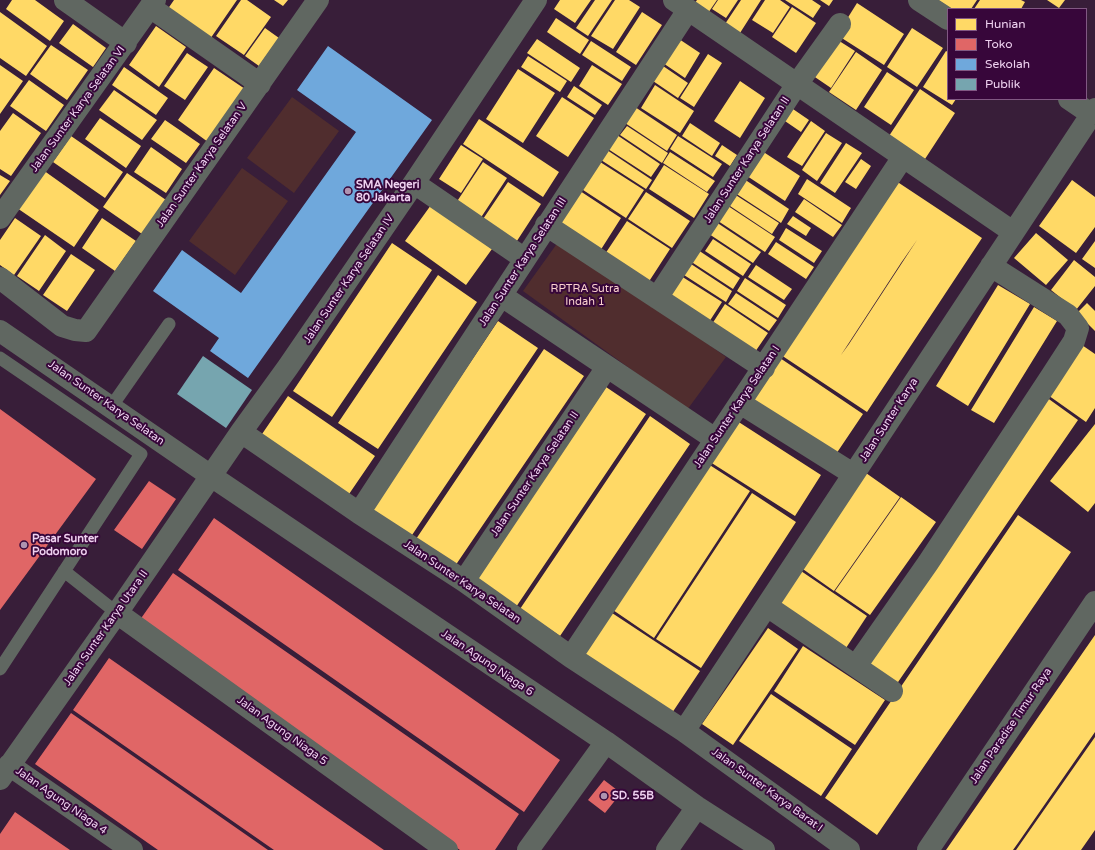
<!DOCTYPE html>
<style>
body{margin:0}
#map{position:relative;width:1095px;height:850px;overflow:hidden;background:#381e39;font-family:"Varela Round",sans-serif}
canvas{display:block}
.legend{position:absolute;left:947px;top:8px;width:140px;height:92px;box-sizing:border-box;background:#37063a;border:1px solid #815883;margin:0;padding:5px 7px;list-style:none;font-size:12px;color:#efd2f0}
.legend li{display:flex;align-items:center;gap:8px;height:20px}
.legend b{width:20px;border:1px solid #815883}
</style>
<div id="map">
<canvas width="1095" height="850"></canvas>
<ul class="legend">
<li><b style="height:11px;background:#ffd966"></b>Hunian</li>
<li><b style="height:11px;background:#e06666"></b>Toko</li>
<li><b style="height:11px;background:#6fa8dc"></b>Sekolah</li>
<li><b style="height:11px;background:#76a5af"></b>Publik</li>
</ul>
</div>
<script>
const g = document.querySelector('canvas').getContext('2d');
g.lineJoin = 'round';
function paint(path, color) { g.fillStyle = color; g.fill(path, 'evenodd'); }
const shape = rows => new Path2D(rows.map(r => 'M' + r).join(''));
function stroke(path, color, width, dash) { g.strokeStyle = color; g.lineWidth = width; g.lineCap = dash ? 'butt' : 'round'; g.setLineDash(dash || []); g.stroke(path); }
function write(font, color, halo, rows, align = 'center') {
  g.font = font + ' "Varela Round",sans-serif'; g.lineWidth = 4; g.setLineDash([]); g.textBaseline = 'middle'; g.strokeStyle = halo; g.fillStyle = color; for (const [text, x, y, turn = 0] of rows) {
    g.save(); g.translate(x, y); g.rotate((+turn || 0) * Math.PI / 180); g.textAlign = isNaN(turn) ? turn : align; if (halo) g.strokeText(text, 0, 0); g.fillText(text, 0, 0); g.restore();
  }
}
const green = shape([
 [292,97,339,131,294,193,247,158],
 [242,168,288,201,235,275,189,241],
 [561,238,726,357,687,410,523,291]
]);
const homes = shape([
 [12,0,35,0,64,21,50,41,6,9],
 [174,0,237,0,208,42,165,13],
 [241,0,247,0,271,17,244,55,216,36],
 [274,0,288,0,283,6],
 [560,0,591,0,575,23,554,9],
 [595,0,612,0,588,36,576,28],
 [615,0,629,0,640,7,613,49,591,36],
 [697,0,717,0,706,16,692,7],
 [718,0,738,0,726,18,712,9],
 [741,0,761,0,740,33,725,24],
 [765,0,780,0,790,7,773,33,752,20],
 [785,0,812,0,821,6,813,18],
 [820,0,833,0,829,6],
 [938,0,977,0,971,9,952,9],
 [980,0,1021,0,1025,2,1021,9,974,9],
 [1047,0,1065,0,1059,8],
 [857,3,904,34,884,65,837,35],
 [792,7,816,23,796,53,772,37],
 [0,12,47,46,26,76,0,58],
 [642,12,662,25,636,65,616,52],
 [556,18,589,40,580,54,547,32],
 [73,24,106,48,93,67,59,43],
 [156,26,186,47,159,87,129,65],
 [265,28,279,38,259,66,245,56],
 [912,28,943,48,917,87,887,67],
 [676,37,700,53,685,78,660,61],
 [833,37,855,51,831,88,809,73],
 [537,39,580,68,571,82,527,53],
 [591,41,631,67,622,81,582,55],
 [51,45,88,70,67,100,30,74],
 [946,51,948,52,948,99,956,99,952,105,923,87],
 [856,52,882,70,856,110,829,92],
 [187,53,208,67,185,100,164,86],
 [708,54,722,63,694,107,680,98],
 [528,56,567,81,560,92,521,67],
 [0,65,23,81,0,114],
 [592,65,622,84,608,105,579,86],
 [663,66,688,83,678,98,653,81],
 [124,67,168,98,156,115,112,85],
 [214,68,245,89,208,142,178,120],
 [518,69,555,93,523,143,486,119],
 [887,72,914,90,891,125,864,107],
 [29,80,64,105,46,131,10,106],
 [740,81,765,98,740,138,714,121],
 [655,85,694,111,680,133,641,108],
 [574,86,602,105,595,115,567,97],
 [920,89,955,113,925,159,889,136],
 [114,90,157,120,142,140,99,110],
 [562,97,594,118,568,157,536,136],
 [635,107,677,135,667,151,625,123],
 [790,107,809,120,801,132,782,119],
 [13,113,41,133,11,176,0,169,0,131],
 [100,118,141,146,126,168,85,139],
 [479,119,559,172,543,197,463,144],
 [165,120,200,144,186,163,151,139],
 [811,121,825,131,802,166,787,157],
 [690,123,720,143,712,156,682,136],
 [627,126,668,153,662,163,620,135],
 [826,133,842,143,817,181,802,170],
 [617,135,660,164,651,177,608,149],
 [71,136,123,172,105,198,53,162],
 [678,136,722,164,713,177,670,149],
 [846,143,862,153,835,193,820,183],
 [461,145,483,159,461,193,439,179],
 [722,145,737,155,730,166,715,156],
 [151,147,182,169,166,193,134,172],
 [607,150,652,180,646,189,601,160],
 [762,151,800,176,785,201,747,176],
 [670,152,715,181,707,192,663,163],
 [861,159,871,166,856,189,845,182],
 [597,160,644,190,626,218,580,188],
 [483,162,507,178,478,222,454,206],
 [664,165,709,194,694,218,649,189],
 [43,170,99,210,74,247,17,208],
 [127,173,166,200,142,234,103,207],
 [0,175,10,181,0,195],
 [741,177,789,209,781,223,732,191],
 [807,179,851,208,842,223,798,194],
 [893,179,982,238,867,412,778,353],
 [917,240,849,344,841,355,901,263],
 [1072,180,1095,197,1095,227,1076,253,1039,226],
 [508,182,541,204,513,247,479,225],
 [574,187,621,218,600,251,553,220],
 [646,192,690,221,672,248,628,219],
 [731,192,779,223,772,234,724,202],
 [804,199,842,225,833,237,795,212],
 [725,204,775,237,765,252,715,219],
 [431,205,492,249,466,285,405,241],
 [793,216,811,228,806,236,787,224],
 [15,218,41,236,14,275,0,265,0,240],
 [102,218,136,241,115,271,82,248],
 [713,220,761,252,753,263,706,232],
 [627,221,670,249,648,283,605,254],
 [786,228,822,251,814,263,779,240],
 [1036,233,1068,260,1046,285,1014,258],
 [45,235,66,251,39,291,17,276],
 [713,239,751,264,743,276,705,251],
 [1095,241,1095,268,1082,259],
 [776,242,814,267,806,279,768,254],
 [392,243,432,270,332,417,293,391],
 [698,250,740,278,733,289,690,261],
 [71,254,95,270,67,311,43,295],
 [1074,260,1095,277,1095,286,1076,310,1051,290],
 [691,264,732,291,726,302,684,275],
 [756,265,792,289,784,300,748,277],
 [438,275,477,302,378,449,338,423],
 [681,276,722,302,709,322,668,296],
 [745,278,786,305,778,318,737,291],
 [998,285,1030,304,968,406,936,386],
 [736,293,777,320,769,331,728,304],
 [1087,303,1095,311,1095,331,1077,313],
 [725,304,768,333,755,352,712,324],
 [1034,307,1057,321,994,423,971,410],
 [498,321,538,348,408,541,369,514],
 [1079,343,1095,354,1095,408,1086,422,1045,393],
 [544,349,584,376,453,569,414,542],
 [777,356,863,414,832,460,746,402],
 [606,387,646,414,516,607,476,580],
 [288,396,375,456,347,497,260,437],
 [1046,397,1078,420,896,685,863,663],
 [650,416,690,444,560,636,520,609],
 [734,419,821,475,795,516,707,460],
 [1095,424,1095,503,1088,512,1050,481],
 [705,462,750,491,654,638,610,608],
 [866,473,900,497,834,591,800,567],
 [752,493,796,522,701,668,656,639],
 [901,497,936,522,870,615,835,591],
 [1018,515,1071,552,877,835,825,798],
 [801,571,867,616,846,648,779,602],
 [606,609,700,671,672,713,578,652],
 [768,628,798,649,733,745,702,724],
 [1095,635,1095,732,1018,843,1013,850,946,850],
 [803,646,885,700,855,745,774,691],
 [771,694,852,749,821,796,739,741],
 [1095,737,1095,830,1081,850,1016,850]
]);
const shops = shape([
 [0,409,96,479,0,610],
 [149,481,176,499,142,549,114,530],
 [214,518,560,760,524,812,178,570],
 [173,573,519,814,495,850,460,850,137,624],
 [109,658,312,800,384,850,274,850,162,772,73,710],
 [71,713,107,738,268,850,158,850,35,764],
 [604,780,621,793,605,813,588,800],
 [15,812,51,837,70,850,0,850,0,834]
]);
const schools = shape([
 [328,46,432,120,248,378,210,351,219,338,153,291,182,250,241,293,356,132,297,90]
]);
const public = shape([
 [203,356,252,390,226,428,177,394]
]);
const lane = shape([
 [0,358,141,454,0,669],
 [111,407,169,324],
 [64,571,117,613]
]);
const street = shape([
 [65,0,126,43],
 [674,0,1013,232],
 [919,0,948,19],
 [150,7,260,84],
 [1069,99,1091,114],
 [414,183,525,259],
 [0,218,155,0],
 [546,225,764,368],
 [0,278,62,326,75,330,86,331,318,0],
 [502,296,715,439],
 [657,298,797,84,840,24],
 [0,331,211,476,606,742,697,807,764,850],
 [740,403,853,474],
 [241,432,359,513,464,581,571,657,684,731,849,850],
 [359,513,688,10],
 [464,581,607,367],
 [767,606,892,691],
 [117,613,447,850],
 [571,657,903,157],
 [856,666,928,563,1050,378,1074,341,1078,328,1068,315,991,266],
 [684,731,1095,109],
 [9,765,132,850],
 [0,779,117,613,241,432,288,367,414,183,536,0],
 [528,850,606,742],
 [667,850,697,807],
 [928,850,1095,602]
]);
const markers = [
 [348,191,4,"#af93b0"],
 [24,545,4,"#af93b0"],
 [604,796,4,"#af93b0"]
];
const streetNames = [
 ["Jalan Sunter Karya Selatan VI",78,109,-54],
 ["Jalan Sunter Karya Selatan II",747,160,-57],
 ["Jalan Sunter Karya Selatan V",202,165,-55],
 ["Jalan Sunter Karya Selatan III",523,262,-57],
 ["Jalan Sunter Karya Selatan IV",349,279,-56],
 ["Jalan Sunter Karya Selatan",106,403,35],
 ["Jalan Sunter Karya Selatan I",737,407,-56],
 ["Jalan Sunter Karya",889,420,-57],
 ["Jalan Sunter Karya Selatan II",535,474,-56],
 ["Jalan Sunter Karya Selatan",462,582,34],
 ["Jalan Sunter Karya Utara II",106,628,-55],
 ["Jalan Agung Niaga 6",487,663,34],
 ["Jalan Paradise Timur Raya",1011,726,-56],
 ["Jalan Agung Niaga 5",282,731,36],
 ["Jalan Sunter Karya Barat I",767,790,36],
 ["Jalan Agung Niaga 4",61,801,35]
];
const poiNames = [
 ["SMA Negeri",356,185],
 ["80 Jakarta",356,198],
 ["Pasar Sunter",32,539],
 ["Podomoro",32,552],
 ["SD. 55B",612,796]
];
const parkNames = [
 ["RPTRA Sutra",585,289],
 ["Indah 1",585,302]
];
paint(green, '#502d2e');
paint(homes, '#ffd966');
paint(shops, '#e06666');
paint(schools, '#6fa8dc');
paint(public, '#76a5af');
stroke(lane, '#606761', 13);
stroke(street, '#606761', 22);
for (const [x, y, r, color] of markers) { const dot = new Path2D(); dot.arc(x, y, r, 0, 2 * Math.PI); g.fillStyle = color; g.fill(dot); stroke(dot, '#37063a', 1.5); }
write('11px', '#efd2f0', '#37063a', streetNames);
write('bold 11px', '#efd2f0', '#37063a', poiNames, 'left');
write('11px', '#f9d1cd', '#37063a', parkNames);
</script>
